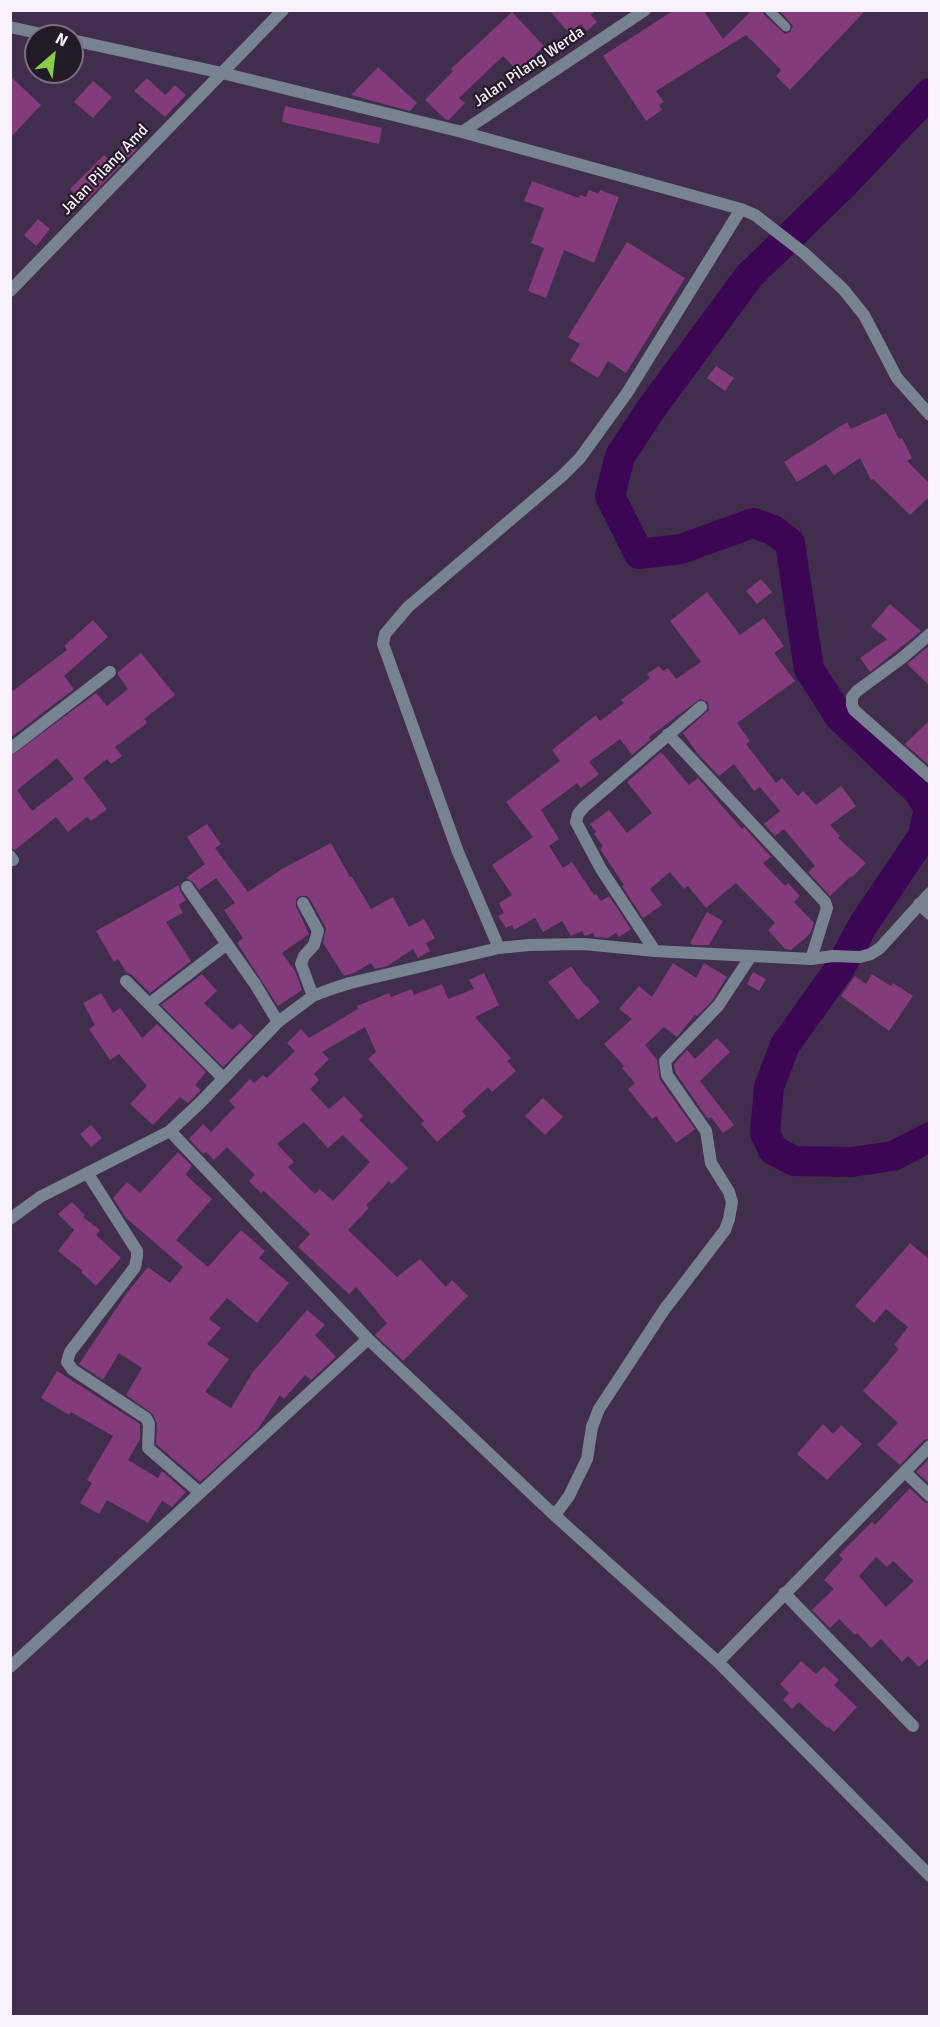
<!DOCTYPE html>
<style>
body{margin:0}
#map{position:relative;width:940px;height:2027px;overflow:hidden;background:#412e4c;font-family:Signika,sans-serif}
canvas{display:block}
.frame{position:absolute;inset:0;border:12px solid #f9f2fd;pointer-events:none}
.north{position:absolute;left:24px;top:24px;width:60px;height:60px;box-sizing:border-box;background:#231a28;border:2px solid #79707d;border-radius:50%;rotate:28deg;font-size:16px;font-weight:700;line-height:24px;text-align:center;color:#f9f2fd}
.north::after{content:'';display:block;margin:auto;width:21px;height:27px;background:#8bce46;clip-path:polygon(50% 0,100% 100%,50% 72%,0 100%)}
</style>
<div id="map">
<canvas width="940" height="2027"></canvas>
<div class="frame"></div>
<div class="north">N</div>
</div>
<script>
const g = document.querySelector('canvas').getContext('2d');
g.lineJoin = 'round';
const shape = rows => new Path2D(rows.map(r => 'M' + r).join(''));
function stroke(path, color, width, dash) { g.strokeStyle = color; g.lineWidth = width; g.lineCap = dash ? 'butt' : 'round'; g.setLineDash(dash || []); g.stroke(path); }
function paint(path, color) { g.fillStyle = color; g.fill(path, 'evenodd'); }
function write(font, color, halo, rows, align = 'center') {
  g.font = font + ' Signika,sans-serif'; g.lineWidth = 4.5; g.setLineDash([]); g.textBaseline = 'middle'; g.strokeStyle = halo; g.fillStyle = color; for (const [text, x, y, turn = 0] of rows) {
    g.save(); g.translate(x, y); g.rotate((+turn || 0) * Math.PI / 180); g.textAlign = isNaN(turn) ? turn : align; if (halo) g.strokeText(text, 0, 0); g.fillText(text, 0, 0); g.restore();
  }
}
const river = shape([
 [930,93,845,183,749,276,651,409,620,456,610,496,639,554,681,549,753,523,773,530,790,543,809,669,839,716,919,792,929,809,923,836,863,925,840,968,785,1045,769,1087,765,1133,773,1150,794,1161,852,1162,893,1156,930,1137]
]);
const building = shape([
 [549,10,596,10,591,15,597,22,587,31,581,24,569,33],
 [674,10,703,10,723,39,752,10,762,10,764,15,785,34,790,32,793,26,779,10,866,10,790,90,776,76,781,70,746,35,656,91,664,102,659,105,662,110,646,121,603,56],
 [512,12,544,46,518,71,503,56,459,98,465,103,449,120,445,119,425,100,453,71,451,69],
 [378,67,417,103,410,111,351,95],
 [10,76,41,105,10,138],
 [147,78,165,95,175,85,186,95,165,117,134,91],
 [93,81,112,97,93,118,74,102],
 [285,106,382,128,379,144,282,122],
 [129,140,137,149,84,203,70,189,104,155,108,159],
 [532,181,579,198,580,195,586,197,589,190,599,194,600,190,619,197,594,263,564,250,546,298,528,291,544,248,531,243,544,208,524,201],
 [38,219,50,229,36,246,24,235],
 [627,242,685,278,626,373,608,361,598,378,570,361,580,344,568,337],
 [716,366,734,378,725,391,707,378],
 [886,413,899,439,902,438,912,458,907,461,930,484,930,496,910,515,873,479,871,480,860,458,834,475,826,464,797,482,784,462,847,422,851,429],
 [761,579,772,592,757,604,746,591],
 [707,592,740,635,764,618,784,646,774,653,795,681,737,723,750,741,746,744,776,783,782,778,798,796,803,791,816,805,841,786,856,806,830,825,840,836,838,838,866,863,852,877,851,876,830,896,808,872,815,866,784,829,775,836,764,824,780,811,760,787,754,791,734,764,719,776,697,753,683,733,709,710,708,702,700,699,649,737,651,739,632,755,620,739,589,762,599,774,581,788,577,783,541,810,559,839,549,846,563,868,572,862,594,895,596,894,601,901,609,896,631,929,619,937,616,933,608,938,595,937,593,933,585,936,582,931,571,936,562,921,543,932,535,918,514,930,512,925,506,928,498,916,504,913,499,903,512,895,492,865,533,837,506,802,560,761,552,750,596,715,600,721,624,703,621,700,650,678,647,674,659,666,663,671,668,668,676,679,701,662,670,621],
 [890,604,921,631,870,672,860,658,887,639,871,626],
 [93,620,108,637,64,676,74,689,10,738,10,693,67,650,64,646],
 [930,645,930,686,907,664],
 [141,653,175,695,144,719,147,723,115,747,122,756,111,764,107,759,83,778,107,809,91,821,87,817,68,832,56,817,15,850,10,848,10,757,96,693,107,706,128,689,118,675,118,672],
 [57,758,74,779,32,811,17,790],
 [930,720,930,766,905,744],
 [661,752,689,785,698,778,742,829,744,827,771,857,763,863,785,886,788,883,800,896,794,902,814,923,810,934,791,950,785,949,768,930,775,923,736,883,706,908,688,886,684,889,670,872,650,889,662,905,643,918,622,886,624,885,600,849,603,846,594,834,596,832,590,824,609,810,627,833,652,813,627,782],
 [207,824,221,844,215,848,248,892,282,869,331,843,350,877,352,877,371,909,393,897,409,927,424,919,435,938,426,943,430,951,418,958,413,949,387,966,375,969,371,963,354,973,344,976,323,943,326,928,310,899,307,896,300,896,296,899,296,906,309,934,282,953,295,971,302,990,278,1006,237,943,243,938,224,910,235,903,216,878,199,890,193,882,186,878,205,864,187,837],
 [179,885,180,891,186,900,179,905,183,913,166,922,191,961,150,993,132,975,127,973,118,959,114,962,96,931],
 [707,912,723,921,709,945,693,945,690,943],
 [673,963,696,978,704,963,727,977,712,1001,697,1016,695,1015,677,1037,664,1027,645,1045,657,1060,660,1080,695,1129,676,1143,656,1116,652,1119,628,1089,635,1083,622,1068,624,1066,604,1044,632,1019,619,1009,639,986,652,997],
 [571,966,586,987,587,986,600,1002,578,1020,548,982],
 [753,972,766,979,759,991,747,984],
 [484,973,499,1005,475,1017,511,1058,507,1061,516,1071,492,1092,488,1087,462,1111,466,1116,437,1142,421,1124,424,1121,368,1059,376,1052,365,1027,322,1052,329,1059,314,1074,319,1080,310,1089,329,1109,344,1096,363,1116,359,1120,408,1168,392,1184,389,1181,376,1195,366,1205,369,1208,348,1230,397,1277,420,1259,446,1287,452,1280,468,1296,403,1361,375,1335,387,1323,356,1287,349,1294,298,1247,310,1234,264,1191,261,1193,249,1181,255,1175,227,1147,214,1160,206,1152,203,1154,189,1139,203,1124,211,1132,235,1107,229,1101,250,1079,254,1083,263,1075,267,1078,295,1051,287,1043,301,1029,309,1038,358,1009,357,1006,389,993,391,997,412,989,414,995,442,984,448,999,474,989,469,980],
 [304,1122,328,1148,343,1135,370,1162,333,1201,320,1189,315,1194,288,1167,294,1162,277,1144],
 [202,974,217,991,204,1003,232,1030,240,1023,253,1036,223,1067,161,1005],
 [872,974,891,986,893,983,913,996,889,1031,841,996,855,976,866,984],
 [101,993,113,1013,120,1008,142,1038,157,1024,206,1072,195,1085,201,1090,188,1103,180,1097,153,1125,130,1104,147,1086,119,1054,110,1060,89,1029,95,1025,83,1003],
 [717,1038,730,1052,700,1081,734,1125,723,1133,711,1117,708,1119,675,1072,674,1064,687,1050,695,1059],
 [543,1098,563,1117,545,1135,525,1116],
 [91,1125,102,1138,91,1147,80,1134],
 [178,1152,192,1166,186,1174,187,1176,212,1199,176,1240,208,1267,241,1230,265,1251,259,1258,289,1283,257,1323,227,1298,209,1319,221,1328,207,1344,229,1359,205,1392,231,1408,253,1372,307,1310,325,1325,315,1335,336,1357,311,1380,305,1375,284,1399,280,1395,258,1429,200,1482,156,1444,157,1424,153,1414,126,1395,142,1368,119,1353,103,1380,79,1364,126,1294,148,1267,170,1283,183,1267,126,1218,113,1198,127,1182,140,1193],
 [72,1202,85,1215,83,1217,100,1230,96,1235,121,1258,96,1286,81,1272,83,1271,58,1251,74,1230,58,1214],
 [910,1243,930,1260,930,1438,924,1440,900,1465,877,1445,898,1423,863,1391,899,1349,894,1345,908,1327,886,1309,874,1323,855,1306],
 [57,1371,140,1424,140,1439,128,1460,158,1478,162,1471,186,1492,172,1507,162,1501,148,1523,107,1500,99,1514,80,1503,92,1483,87,1480,113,1436,71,1412,69,1415,41,1398],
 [823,1424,833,1434,841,1425,862,1444,827,1480,797,1454],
 [930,1458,930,1484,916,1472],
 [910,1488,924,1502,930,1504,930,1657,919,1667,908,1656,902,1662,881,1639,871,1648,857,1633,855,1635,839,1619,830,1628,812,1610,834,1589,824,1580,843,1559,839,1555,872,1522,875,1525],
 [876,1557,887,1567,893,1561,914,1581,886,1607,859,1576],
 [801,1661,816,1674,824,1666,839,1680,834,1685,857,1707,834,1732,828,1727,827,1728,799,1702,792,1709,783,1700,789,1693,780,1684]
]);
const service = shape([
 [769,10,786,27]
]);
const minor = shape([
 [10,291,283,10],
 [930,634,902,658,857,691,852,697,852,705,854,710,930,777],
 [668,734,825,902,827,908,811,959],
 [10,749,110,672],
 [10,856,13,860],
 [187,887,255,984,278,1022],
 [303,903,318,931,314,945,304,956,301,964,313,996],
 [919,904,930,914],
 [499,948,458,852,383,644,385,634,408,607,562,476,580,458,627,393,741,209],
 [655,951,601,869,576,822,578,814,584,807,701,707],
 [126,981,223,1078],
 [149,1004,227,944],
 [170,1131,368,1339,552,1513,718,1662,930,1876],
 [88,1174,137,1251,137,1256,135,1267,70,1352,67,1362,73,1370,146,1418,149,1424,148,1448,199,1492],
 [905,1472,930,1496],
 [555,1515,569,1496,587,1459,592,1427,599,1409,664,1310,725,1230,729,1219,732,1202,729,1192,711,1163,706,1131,667,1075,665,1061,718,1006,751,956],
 [784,1593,913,1726],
 [718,1662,930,1446],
 [10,1667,368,1339]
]);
const tertiary = shape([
 [10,27,51,36],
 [72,40,222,73,462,132,741,209,755,215,804,253,843,289,864,315,897,378,930,415],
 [462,132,645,10],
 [10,1219,40,1197,170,1131,200,1103,278,1022,313,996,331,989,350,983,499,948,529,945,584,944,655,951,811,959,833,956,860,957,871,954,880,948,930,893]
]);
const streetNames = [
 ["Jalan Pilang Werda",529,67,-34],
 ["Jalan Pilang Amd",105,170,-46]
];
stroke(river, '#3c0654', 30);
paint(building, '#833b7b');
stroke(service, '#778391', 9);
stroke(minor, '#778391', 12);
stroke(tertiary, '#778391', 12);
write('16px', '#f9f2fd', '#231a28', streetNames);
</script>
